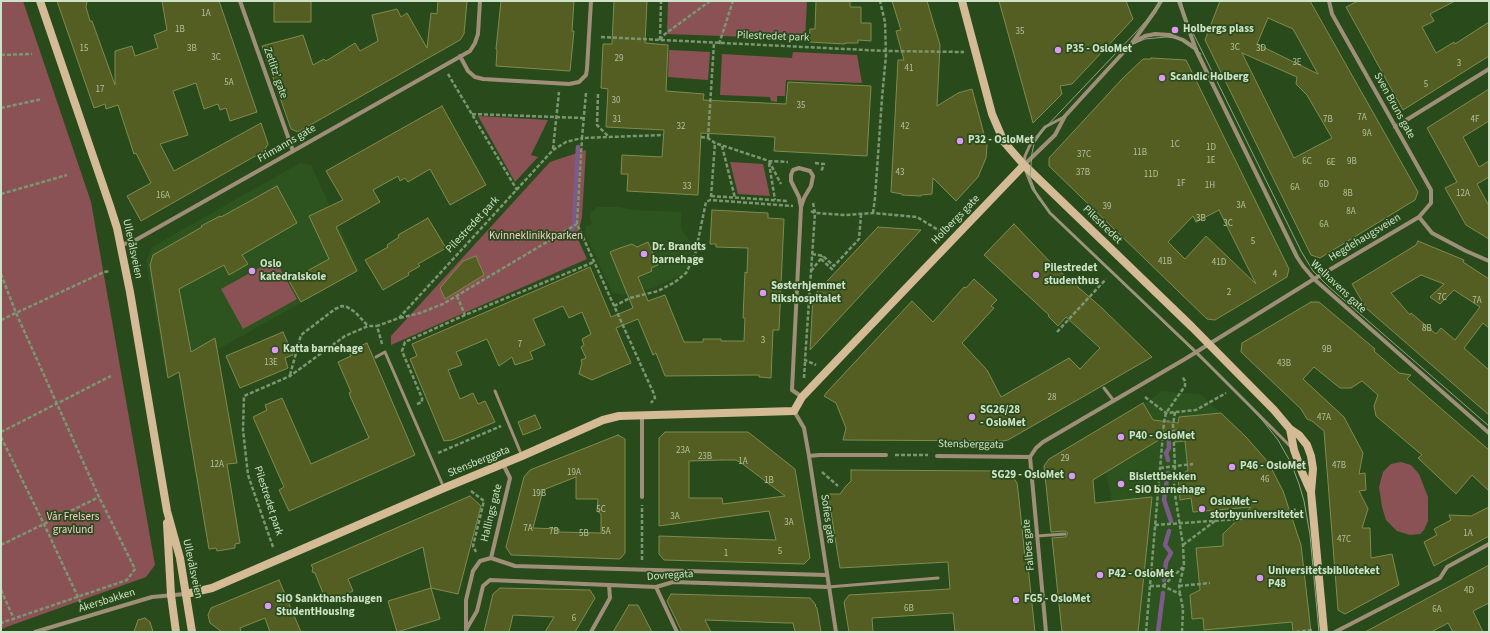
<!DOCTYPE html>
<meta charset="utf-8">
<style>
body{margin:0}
#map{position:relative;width:1490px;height:633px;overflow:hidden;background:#294b1c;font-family:"Source Sans 3",sans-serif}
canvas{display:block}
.frame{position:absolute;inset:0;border:2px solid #cee2c7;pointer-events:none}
</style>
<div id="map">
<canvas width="1490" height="633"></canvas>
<div class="frame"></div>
</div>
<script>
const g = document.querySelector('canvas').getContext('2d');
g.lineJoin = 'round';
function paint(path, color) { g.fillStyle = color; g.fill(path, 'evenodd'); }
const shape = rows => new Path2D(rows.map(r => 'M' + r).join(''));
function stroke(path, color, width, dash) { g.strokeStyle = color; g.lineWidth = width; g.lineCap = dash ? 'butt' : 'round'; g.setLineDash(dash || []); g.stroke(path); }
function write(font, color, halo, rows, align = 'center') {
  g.font = font + ' "Source Sans 3",sans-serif'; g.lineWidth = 3.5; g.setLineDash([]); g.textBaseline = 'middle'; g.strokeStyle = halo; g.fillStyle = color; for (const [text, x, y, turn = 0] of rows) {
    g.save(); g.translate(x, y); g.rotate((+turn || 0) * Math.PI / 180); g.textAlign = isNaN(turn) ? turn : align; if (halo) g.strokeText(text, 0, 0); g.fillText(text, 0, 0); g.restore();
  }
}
const built = shape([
 [300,163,311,165,359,270,167,378,146,261,152,247],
 [597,207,620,207,632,210,681,212,681,229,689,240,695,244,690,264,683,274,656,287,623,295,612,292,585,233,586,226,592,224,590,214],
 [1162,391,1200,394,1246,437,1266,459,1284,491,1301,545,1311,632,1062,632,1049,514,1112,502,1106,471,1087,437,1144,404]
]);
const green = shape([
 [1,1,23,1,91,202,155,565,146,577,1,629],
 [668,1,807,1,805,39,667,34],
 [669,50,710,52,708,80,668,77],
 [793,52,857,55,862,83,786,80,785,96,777,96,777,102,771,101,770,97,720,95,722,54,792,58],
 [478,116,548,120,531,155,538,157,515,182],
 [586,150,582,217,577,237,587,259,391,345,391,336,550,162],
 [730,162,763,164,770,196,738,194],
 [275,259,297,299,243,329,221,289],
 [1401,462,1411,465,1419,474,1428,497,1428,521,1424,530,1420,534,1410,535,1397,531,1386,520,1382,507,1379,487,1383,472,1391,464]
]);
const stream = shape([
 [571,231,575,223,574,221,578,147],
 [1168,460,1166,453,1169,448,1168,422],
 [1168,473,1164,500,1171,521],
 [1164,580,1166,562,1171,553,1165,545,1169,531],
 [1158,632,1163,593]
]);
const building = shape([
 [57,1,87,1,86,7,90,21,92,21,115,85,115,51,132,46,135,56,158,48,154,35,167,30,162,1,219,1,257,112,230,121,226,108,220,110,218,104,204,109,196,83,173,91,188,135,160,144,174,171,261,123,268,144,264,151,141,221,127,196,151,183,136,153,134,154,118,105,106,109,105,104,94,108,57,1],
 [274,1,311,1,311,22,274,22,274,1],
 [438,1,467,1,464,34,460,40,298,132,291,129,262,46,303,35,313,65,324,59,326,61,355,43,360,51,378,41,372,15,397,9,401,17,407,13,427,48,431,13,437,14,438,1],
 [501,1,574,1,572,31,574,31,570,71,496,66,497,50,496,49,501,1],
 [614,1,647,1,645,43,668,45,666,91,704,94,703,100,786,104,788,82,871,86,867,156,774,151,775,137,701,133,698,195,627,191,628,174,621,174,622,155,662,157,664,130,606,127,608,89,601,88,603,44,612,44,614,1],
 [816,1,850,1,850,7,861,7,861,23,871,23,871,41,858,40,858,43,845,43,845,44,809,42,810,29,815,29,816,1],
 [892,1,927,1,940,45,937,106,958,93,972,89,985,138,987,145,986,158,978,177,956,201,933,178,932,194,921,195,921,196,902,195,902,194,891,192,898,60,904,60,896,31,901,30,892,1],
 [999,1,1126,1,1133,19,1072,84,1060,86,1062,94,1033,123,999,1],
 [1220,1,1310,1,1418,192,1415,200,1320,258,1311,255,1205,40,1220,1],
 [1268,18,1293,29,1318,74,1257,44,1268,18],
 [1242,53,1297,77,1296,84,1307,95,1332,138,1294,158,1242,53],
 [1358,1,1455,1,1430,14,1434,21,1422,27,1436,53,1454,42,1455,44,1489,22,1489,56,1403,110,1346,7,1358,1],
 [1151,58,1186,60,1289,269,1287,277,1215,320,1207,319,1049,166,1049,158,1122,79,1143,59,1151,59,1151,58],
 [1219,210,1256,284,1206,236,1185,259,1168,242,1193,216,1196,222,1219,210],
 [1489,89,1489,121,1463,137,1479,167,1489,161,1489,177,1477,184,1489,206,1489,239,1466,225,1445,188,1457,182,1427,128,1489,89],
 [442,106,486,185,450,205,430,169,408,182,405,178,400,181,398,176,373,190,380,202,336,227,357,271,301,302,289,281,329,259,309,216,343,200,326,171,442,106],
 [277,186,297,223,242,255,248,264,229,275,224,265,179,289,191,352,215,338,237,463,227,464,240,543,235,544,235,548,217,551,216,548,209,549,179,372,168,378,150,265,153,255,202,227,201,226,220,216,221,217,277,186],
 [712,210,768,213,768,218,784,219,779,330,773,330,771,378,759,377,759,375,665,376,656,353,653,355,638,319,616,328,631,363,592,380,579,374,582,363,581,360,586,358,581,347,584,345,582,339,591,334,582,312,569,318,563,306,533,319,545,345,530,352,533,359,515,365,512,357,499,366,487,339,456,352,462,365,448,370,460,399,473,393,478,404,485,401,495,422,452,440,444,441,410,359,417,356,412,344,590,267,611,317,633,308,610,252,620,248,632,244,637,247,648,242,658,265,651,268,652,271,638,277,648,301,665,295,684,342,703,342,703,339,721,339,721,341,744,341,745,318,743,318,745,272,747,273,748,248,716,247,716,244,710,244,712,210],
 [428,218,446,248,418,264,420,266,408,273,409,275,383,290,365,260,388,247,387,245,399,237,398,235,428,218],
 [1014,224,1054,266,1103,309,1152,357,1008,440,1003,441,843,440,846,428,836,403,824,396,827,392,912,301,933,322,964,287,966,288,974,279,997,300,991,306,994,308,962,343,987,370,1001,397,1069,358,1080,369,1100,348,1066,317,1058,326,1048,316,1049,315,984,255,1014,224],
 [878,227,921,230,810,350,813,296,878,227],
 [1418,241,1464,260,1463,262,1489,279,1489,328,1483,323,1464,348,1489,370,1489,415,1366,308,1352,284,1416,245,1418,241],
 [1421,275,1444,284,1430,297,1440,304,1454,290,1480,307,1455,340,1441,328,1436,334,1411,313,1410,315,1391,293,1421,275],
 [476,256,484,275,445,299,440,288,463,261,476,256],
 [1311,302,1319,302,1375,349,1374,351,1399,373,1411,375,1407,379,1489,450,1489,491,1472,475,1456,494,1418,458,1422,455,1376,416,1374,406,1378,395,1362,381,1351,388,1340,388,1314,367,1303,379,1344,417,1363,453,1359,474,1365,473,1366,490,1359,491,1368,509,1362,528,1370,528,1371,558,1392,554,1399,585,1345,614,1338,610,1324,431,1312,421,1307,419,1301,409,1241,352,1242,343,1311,302],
 [283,332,293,355,285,358,288,368,240,388,226,356,283,332],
 [367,343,415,455,289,511,279,490,284,487,253,417,267,410,265,405,282,398,311,464,369,438,351,398,349,393,351,392,338,362,351,356,349,351,367,343],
 [1143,403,1153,420,1178,423,1179,417,1221,413,1246,437,1268,462,1283,491,1301,545,1311,632,1293,632,1292,622,1204,630,1203,618,1192,619,1190,595,1200,590,1196,548,1223,546,1223,534,1251,507,1193,512,1191,498,1180,500,1178,477,1188,470,1185,441,1175,442,1177,429,1093,480,1095,503,1152,497,1138,632,1062,632,1052,538,1066,537,1068,533,1065,531,1051,532,1044,466,1049,459,1143,403],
 [535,415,541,428,523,435,518,422,535,415],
 [665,432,748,432,795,469,810,558,804,564,664,560,659,554,659,536,776,540,769,511,659,526,659,438,665,432],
 [722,460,735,460,740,462,785,496,723,504,722,498,689,498,689,461,722,460],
 [618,435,625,439,625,553,620,559,511,555,506,547,524,477,530,470,618,435],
 [576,477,576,499,598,499,597,511,601,514,601,533,559,532,559,529,533,528,543,490,576,477],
 [851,470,996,471,1007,473,1013,477,1017,483,1018,490,1025,557,1027,557,1035,632,955,632,953,613,872,618,873,632,849,632,844,602,849,595,950,589,948,562,840,568,828,494,840,494,846,486,851,481,851,470],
 [470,496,481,506,458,594,431,588,423,547,348,579,353,591,327,603,315,573,312,572,313,568,311,565,470,496],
 [1489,507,1489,536,1434,566,1424,542,1437,535,1434,529,1451,520,1449,515,1471,516,1489,507],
 [1489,565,1489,603,1473,611,1483,632,1453,632,1448,623,1431,632,1365,632,1489,565],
 [279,580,301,632,270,632,265,618,240,628,241,632,222,632,210,623,208,615,211,608,279,580],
 [431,588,440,619,397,632,388,601,431,588],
 [500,588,590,590,595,598,575,632,545,632,554,617,513,615,509,632,484,632,493,594,500,588],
 [671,594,810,598,816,605,815,606,817,608,821,632,795,632,793,623,787,623,705,620,711,632,682,632,667,601,671,594],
 [629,605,638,605,652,632,613,632,629,605],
 [145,618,150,622,153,632,134,632,138,620,145,618]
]);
const path = shape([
 [601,37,886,51,964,52],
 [660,40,665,34,710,1],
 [660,40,661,1],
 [719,44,733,1],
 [1,55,32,54],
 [448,74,517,190],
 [586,93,582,138,663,135],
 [598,94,597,125,609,137],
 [1,108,42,99],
 [472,114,583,118],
 [701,137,708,138,715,143,769,161,788,162],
 [708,138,714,43],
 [722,146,735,198],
 [553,149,559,92],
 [769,161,781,184],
 [769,163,775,200],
 [815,163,824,164,821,172],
 [1,194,67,175],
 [711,196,788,201],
 [711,197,715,143],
 [813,203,815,213,805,360,816,365],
 [811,211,815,213,846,215,873,213,917,217,943,233],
 [873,213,875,198,882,98,886,55,885,22,880,1],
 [812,254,823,256,834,266,859,239,861,215],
 [821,259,833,270],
 [811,271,823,256],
 [1,274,16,313,99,497,135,569,127,580,1,623],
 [457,296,465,315],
 [614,306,630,298,658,291,675,282,686,273,695,255,706,202,710,200,793,206],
 [400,318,420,313,443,304,577,224],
 [1,320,104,272,110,271],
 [1057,332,1106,279],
 [382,344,377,326,399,318,553,150,566,142,582,138,577,224,654,394,655,398,651,403],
 [290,375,301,335,335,309,342,306,347,307,355,312,368,326],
 [804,378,805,362],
 [1145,397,1166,413,1196,410,1226,393],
 [417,404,422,402,422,398,402,351,405,342,465,315,594,262],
 [1175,412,1173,425,1175,466,1174,488,1183,545,1184,566,1179,586,1180,594],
 [1,432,111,376],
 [1,437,44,524,83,608],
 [438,453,501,426],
 [895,455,928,455],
 [1160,468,1193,464],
 [822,472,838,486],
 [471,491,484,501,473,546,476,552],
 [1155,525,1268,517,1297,509],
 [1,545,99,497],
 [1183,545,1215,521],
 [273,547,248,475,243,430,244,396,290,376,345,336,368,326,377,326],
 [642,560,642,505],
 [1150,586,1163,586,1180,594,1183,609,1182,632],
 [1163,586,1183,567],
 [1179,586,1210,583],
 [1,590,14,619],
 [1146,632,1164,422,1166,413,1185,386,1185,381,1182,376],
 [1296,632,1312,630]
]);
const lane = shape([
 [1024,163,1025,156,1030,145,1037,137,1045,127,1064,117],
 [1025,169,1033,189,1050,213,1196,352,1292,448],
 [376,357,385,352,444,488],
 [1104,388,1114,401],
 [495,391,522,456],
 [1037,536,1065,534],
 [828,587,938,578]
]);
const street = shape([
 [240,1,293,151],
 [1179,1,1196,50,1297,257,1303,266,1314,279,1489,433],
 [1134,42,1145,36,1155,34,1170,35,1183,40,1196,49],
 [460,56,468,71,475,77,483,79,569,84,579,82,586,75,587,69,591,1],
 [1395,127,1489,69],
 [1024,165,1055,135,1065,116,1132,43,1155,11,1161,1],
 [801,207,804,198,811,186,813,176,810,171,799,168,793,170,791,175,791,181,799,197,801,207,792,390,802,397],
 [1419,217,1432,233,1466,251,1489,261],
 [121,245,134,241,470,51,475,43,478,34,480,1],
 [794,411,804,428,809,456,836,632],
 [809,456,819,455,886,455],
 [937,456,1030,457],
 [1030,457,1036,448,1043,442,1185,359,1314,279,1419,217,1431,203,1431,190,1332,14,1329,1],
 [1030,457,1046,632],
 [642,497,642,416],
 [491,558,515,566,826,575],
 [656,587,677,632],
 [466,629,466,600,473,571,480,561,491,558,510,478,503,464],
 [466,630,477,611,483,586,490,580,656,587,673,582,828,587],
 [35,632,152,597,185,594],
 [591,632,610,598,609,585],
 [1335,632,1440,578,1447,567,1489,544]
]);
const secondary = shape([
 [40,1,110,206,117,228,130,292,167,511,180,558,192,632],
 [962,1,992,114,1004,142,1024,165,1192,327,1274,410,1290,429,1299,435,1307,445,1311,456,1313,469,1311,492,1324,632],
 [1290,429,1294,450,1302,472,1310,490],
 [167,523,171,595,176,632],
 [186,594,212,588,444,488,522,456,603,420,619,416,794,411,802,397,1024,165]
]);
const tram = shape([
 [1160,1,1148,19,1135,33,1043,130,1034,144,1032,153,1030,177,1038,198,1050,213,1239,395,1263,421,1278,440,1291,463,1299,484,1304,501,1310,535,1319,632],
 [1181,1,1186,19,1198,43,1301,251,1313,271,1328,286,1489,426],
 [1126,47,1145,39,1166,37,1176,38,1187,43,1201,54]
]);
const markers = [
 [1175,30,4,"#dd99f3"],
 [1058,50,4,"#dd99f3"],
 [1162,78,4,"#dd99f3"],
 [960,141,4,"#dd99f3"],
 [644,254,4,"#dd99f3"],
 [252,271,4,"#dd99f3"],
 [1036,275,4,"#dd99f3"],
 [763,293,4,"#dd99f3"],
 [275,350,4,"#dd99f3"],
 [972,417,4,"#dd99f3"],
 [1121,437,4,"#dd99f3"],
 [1232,467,4,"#dd99f3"],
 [1072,476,4,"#dd99f3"],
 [1121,484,4,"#dd99f3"],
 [1202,509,4,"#dd99f3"],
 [1100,575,4,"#dd99f3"],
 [1260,578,4,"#dd99f3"],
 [1016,600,4,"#dd99f3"],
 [268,606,4,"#dd99f3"]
];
const numberNames = [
 ["1A",206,14],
 ["1B",180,30],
 ["35",1020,32],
 ["3C",1235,48],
 ["15",84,49],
 ["3B",192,49],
 ["3D",1261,49],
 ["3C",216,58],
 ["29",619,59],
 ["3E",1297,63],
 ["3",1459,64],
 ["41",909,69],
 ["5A",229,83],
 ["5",1426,85],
 ["17",100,90],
 ["30",616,101],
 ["35",801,106],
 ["7A",1362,118],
 ["31",617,120],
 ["7B",1328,120],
 ["4F",1475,120],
 ["32",681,127],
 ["42",905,127],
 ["9A",1367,134],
 ["1C",1175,145],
 ["1D",1211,148],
 ["11B",1140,153],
 ["37C",1084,155],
 ["1E",1211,161],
 ["6C",1307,162],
 ["9B",1352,162],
 ["6E",1331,163],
 ["43",900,173],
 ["37B",1083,173],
 ["11D",1151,175],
 ["1F",1181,184],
 ["6D",1324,185],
 ["1H",1210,186],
 ["33",687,187],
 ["6A",1295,188],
 ["8B",1348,194],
 ["12A",1463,194],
 ["16A",163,196],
 ["3A",1241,206],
 ["39",1107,207],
 ["8A",1351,212],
 ["3B",1201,219],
 ["3C",1228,224],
 ["6A",1324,225],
 ["5",1253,242],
 ["41B",1165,262],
 ["41D",1219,263],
 ["4",1275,275],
 ["2",1229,293],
 ["7C",1442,298],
 ["7A",1477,301],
 ["8B",1427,329],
 ["3",763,341],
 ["7",520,345],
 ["9B",1327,350],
 ["13E",271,363],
 ["43B",1284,364],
 ["28",1052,398],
 ["47A",1324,418],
 ["23A",683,451],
 ["23B",705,457],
 ["29",1065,459],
 ["1A",743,462],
 ["12A",217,465],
 ["47B",1339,466],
 ["19A",574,473],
 ["46",1265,480],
 ["1B",769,481],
 ["19B",539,494],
 ["5C",601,510],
 ["3A",675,517],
 ["3A",789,523],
 ["7A",528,529],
 ["7B",554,532],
 ["5A",606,532],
 ["5B",584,534],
 ["1A",1468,534],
 ["47C",1344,540],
 ["5",780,552],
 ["1",726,554],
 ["4D",1469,591],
 ["6B",909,609],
 ["6A",1437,610],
 ["6",574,619]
];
const poiNames = [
 ["Holbergs plass",1183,30],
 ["P35 - OsloMet",1066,50],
 ["Scandic Holberg",1170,78],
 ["P32 - OsloMet",968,141],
 ["Dr. Brandts",652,248],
 ["barnehage",652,261],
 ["Oslo",260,265],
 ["katedralskole",260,278],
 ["Pilestredet",1044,269],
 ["studenthus",1044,282],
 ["Søsterhjemmet",771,287],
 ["Rikshospitalet",771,300],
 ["Katta barnehage",283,350],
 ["SG26/28",980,411],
 ["- OsloMet",980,424],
 ["P40 - OsloMet",1129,437],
 ["P46 - OsloMet",1240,467],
 ["SG29 - OsloMet",1064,476,"right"],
 ["Bislettbekken",1129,478],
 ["- SiO barnehage",1129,491],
 ["OsloMet –",1210,503],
 ["storbyuniversitetet",1210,516],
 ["Universitetsbiblioteket",1268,572],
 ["P48",1268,585],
 ["P42 - OsloMet",1108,575],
 ["SiO Sankthanshaugen",276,600],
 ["StudentHousing",276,613],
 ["FG5 - OsloMet",1024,600]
];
const streetNames = [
 ["Pilestredet park",773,37,2],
 ["Zetlitz’ gate",275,73,71],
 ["Sven Bruns gate",1394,106,61],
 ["Frimanns gate",287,144,-30],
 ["Holbergs gate",956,220,-46],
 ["Pilestredet park",473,225,-47],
 ["Pilestredet",1102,225,44],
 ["Hegdehaugsveien",1365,238,-31],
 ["Ullevålsveien",132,249,78],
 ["Welhavens gate",1338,287,43],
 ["Stensberggata",971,445,1],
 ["Stensberggata",479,462,-22],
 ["Pilestredet park",268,501,72],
 ["Hallings gate",492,513,-76],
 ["Sofies gate",827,519,82],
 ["Falbes gate",1029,545,-95],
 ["Ullevålsveien",192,569,78],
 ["Dovregata",670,576,-4],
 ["Akersbakken",107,601,-17]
];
const parkNames = [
 ["Kvinneklinikkparken",536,237],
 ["Vår Frelsers",73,518],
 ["gravlund",73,531]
];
paint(built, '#2d541e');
paint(green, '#8a5254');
stroke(stream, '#7e5a8a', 4.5);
paint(building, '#545e22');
stroke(building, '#808b4f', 1);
stroke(path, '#7b9671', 2.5, [4, 2]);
stroke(lane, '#9f8f78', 3);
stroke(street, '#9f8f78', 4);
stroke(secondary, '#d4bb96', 8);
stroke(tram, '#8ca683', 1);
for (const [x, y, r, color] of markers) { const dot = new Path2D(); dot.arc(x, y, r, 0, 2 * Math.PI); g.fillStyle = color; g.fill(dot); stroke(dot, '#294b1c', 1.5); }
write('9px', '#b0c19e', null, numberNames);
write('bold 11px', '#cee2c7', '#294b1c', poiNames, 'left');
write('11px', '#cee2c7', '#294b1c', streetNames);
write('11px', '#f7cece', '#294b1c', parkNames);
</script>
